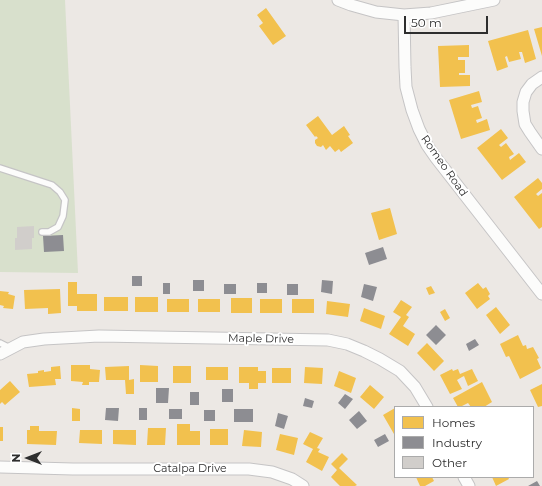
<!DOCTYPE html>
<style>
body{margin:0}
#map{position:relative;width:542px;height:486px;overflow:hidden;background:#ece8e4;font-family:Montserrat,sans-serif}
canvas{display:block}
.legend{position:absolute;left:394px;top:406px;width:140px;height:72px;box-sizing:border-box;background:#fff;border:1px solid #ababab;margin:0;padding:5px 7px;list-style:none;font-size:12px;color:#2e2e2e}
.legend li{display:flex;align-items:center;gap:8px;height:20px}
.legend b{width:20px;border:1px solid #ababab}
.north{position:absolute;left:8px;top:438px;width:40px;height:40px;-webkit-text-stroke:3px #fff;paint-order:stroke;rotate:270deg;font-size:11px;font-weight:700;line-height:16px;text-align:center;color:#2e2e2e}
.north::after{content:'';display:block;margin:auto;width:14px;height:18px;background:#2e2e2e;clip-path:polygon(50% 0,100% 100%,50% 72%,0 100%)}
.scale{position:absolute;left:404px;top:16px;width:84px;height:18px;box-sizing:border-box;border:2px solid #2e2e2e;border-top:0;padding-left:5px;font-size:12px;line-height:14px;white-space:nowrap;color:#2e2e2e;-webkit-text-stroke:3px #fff;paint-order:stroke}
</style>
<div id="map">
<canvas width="542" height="486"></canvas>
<ul class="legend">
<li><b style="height:11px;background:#f2c14e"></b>Homes</li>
<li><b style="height:11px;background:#8d8d92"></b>Industry</li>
<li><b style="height:11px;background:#d1cecb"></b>Other</li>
</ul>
<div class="north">N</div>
<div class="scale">50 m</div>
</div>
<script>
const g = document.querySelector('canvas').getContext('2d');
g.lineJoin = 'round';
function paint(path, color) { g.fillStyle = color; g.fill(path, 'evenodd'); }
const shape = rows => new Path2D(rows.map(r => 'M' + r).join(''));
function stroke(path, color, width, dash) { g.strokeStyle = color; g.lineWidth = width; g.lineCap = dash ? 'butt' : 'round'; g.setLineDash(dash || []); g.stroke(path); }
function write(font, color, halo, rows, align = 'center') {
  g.font = font + ' Montserrat,sans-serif'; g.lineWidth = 4; g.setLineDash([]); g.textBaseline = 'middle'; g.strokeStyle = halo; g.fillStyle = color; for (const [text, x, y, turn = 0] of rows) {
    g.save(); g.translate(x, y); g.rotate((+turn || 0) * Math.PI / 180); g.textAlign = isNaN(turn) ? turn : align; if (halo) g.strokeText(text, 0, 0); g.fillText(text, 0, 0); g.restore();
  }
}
const cemetery = shape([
 [0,0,65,0,78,273,0,272]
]);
const homes = shape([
 [266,8,286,36,273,45,259,26,263,23,257,15],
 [542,27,542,56,534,29],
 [528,30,536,59,525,63,522,52,519,52,521,59,509,62,507,56,505,57,508,67,497,71,488,41],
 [469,45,469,57,458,57,458,60,465,60,465,73,459,73,459,75,470,75,470,86,440,87,438,46],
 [479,91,482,102,471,105,472,108,478,106,482,118,476,120,477,123,487,119,490,130,461,139,449,100],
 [318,116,332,135,344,126,350,135,348,136,353,143,341,152,339,149,335,152,330,146,326,150,323,145,321,147,317,146,315,143,315,140,318,138,316,136,315,137,306,125],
 [501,129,508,138,499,145,501,147,506,143,514,154,509,157,510,160,519,153,526,162,502,180,477,148],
 [538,178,542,183,542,189,536,194,538,196,542,193,542,227,539,229,514,197],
 [390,208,397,234,379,240,371,213],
 [68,282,77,282,77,294,97,294,97,311,77,311,77,306,68,306],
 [478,283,483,289,486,287,490,294,488,296,490,299,477,309,465,293],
 [431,286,435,293,429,295,426,288],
 [60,289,61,313,48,314,48,308,25,309,24,290],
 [0,291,9,292,8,294,15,296,13,309,3,308,4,306,0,305],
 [104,297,128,297,128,311,104,311],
 [135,297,158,297,158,312,135,312],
 [231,298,252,298,252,313,231,313],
 [167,299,189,299,189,312,167,312],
 [198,299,220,299,220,312,198,312],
 [260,299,282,299,282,313,260,313],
 [292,299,314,299,314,313,292,313],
 [401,300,412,307,406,315,409,317,403,326,415,334,408,346,389,334,401,317,393,312],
 [327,301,350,304,348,317,326,314],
 [496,307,510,325,500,334,486,315],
 [364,308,385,316,381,329,360,321],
 [445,309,450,318,445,321,440,312],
 [518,335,523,346,526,345,527,349,533,347,539,358,537,359,541,368,520,379,509,356,506,357,500,344],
 [427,343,444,361,434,371,417,353],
 [71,365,90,365,90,369,100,370,99,382,89,382,89,385,82,385,83,382,71,381],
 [140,365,158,366,158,382,140,382],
 [60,366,61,379,55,379,56,385,29,387,27,374,38,373,38,371,44,370,44,372,51,371,51,367],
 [129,366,129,380,134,379,134,394,126,394,125,380,106,380,105,367],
 [173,366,191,366,191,383,173,383],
 [206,367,228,367,228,380,206,380],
 [239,367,258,367,258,371,266,371,266,383,258,383,258,389,249,389,249,383,239,383],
 [305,367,323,368,322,384,304,383],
 [272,368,291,368,291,383,272,383],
 [452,369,453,371,458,369,460,374,472,369,478,381,468,386,464,376,462,377,457,380,462,389,450,394,440,375],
 [339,371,356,378,351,393,334,386],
 [10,381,20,392,5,405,2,402,0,404,0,390],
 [482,382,492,402,484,407,471,407,468,403,460,407,458,407,453,398],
 [542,384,542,406,538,407,530,390],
 [370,385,384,397,374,409,360,397],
 [72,408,80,409,80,421,72,421],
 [395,408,395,433,394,434,383,415],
 [177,424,190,424,190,431,200,431,200,445,177,445],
 [30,426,39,426,39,431,57,431,56,445,27,444,27,430,30,430],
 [0,427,3,427,3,441,0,441],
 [148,428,166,428,165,445,147,445],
 [210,429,228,429,228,445,210,445],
 [80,430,102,430,102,444,79,443],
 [113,430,136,430,136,445,113,444],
 [244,430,262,432,261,447,242,446],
 [310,432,323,438,317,448,320,449,318,452,329,457,322,471,306,462,313,449,303,444],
 [280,434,298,438,294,455,276,450],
 [342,453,348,459,339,468,357,485,355,486,340,486,331,477,337,470,331,464],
 [416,477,432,477,434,481,425,486,420,486],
 [492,477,508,477,509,479,496,486]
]);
const industry = shape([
 [63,235,64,251,44,252,43,236],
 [383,247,387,259,369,265,365,253],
 [132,276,142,276,142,286,132,286],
 [193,280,204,280,204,291,193,291],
 [322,280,333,281,332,294,321,292],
 [163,283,170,283,170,294,163,294],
 [257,283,267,283,267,293,257,293],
 [224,284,236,284,236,294,224,294],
 [287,284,298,284,298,295,287,295],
 [364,284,377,287,373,301,361,297],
 [436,325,446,335,436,345,426,335],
 [475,339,479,345,469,351,466,344],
 [156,388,169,388,168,403,156,403],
 [222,389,233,389,233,402,222,402],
 [190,392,199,392,199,405,190,405],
 [345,394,353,399,345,409,338,403],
 [305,398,314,401,312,408,303,406],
 [106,408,119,408,118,421,105,420],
 [139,408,147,408,147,420,139,420],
 [169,409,182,409,182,419,169,419],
 [234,409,253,409,253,422,234,422],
 [204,410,215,410,215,421,204,421],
 [359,411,367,421,357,429,349,420],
 [278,413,288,416,284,429,275,426],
 [385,434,389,441,378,447,374,440],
 [537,481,540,486,528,486]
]);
const building = shape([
 [34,226,34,238,32,238,32,249,15,250,15,238,17,238,17,227]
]);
const service = shape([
 [0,168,52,185,60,192,65,200,63,216,58,227,49,232,42,232],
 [0,343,10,348]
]);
const minor = shape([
 [338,0,351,5,376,12,404,15,431,13,494,0],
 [404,15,405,67,406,87,412,110,419,129,427,145,436,158,542,294],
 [542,77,532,84,526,92,523,102,523,111,525,124,530,132,542,149],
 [0,354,23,342,44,339,99,336,328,340,347,344,364,351,380,359,400,371,415,387,427,407],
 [0,467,73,469,249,469,272,472,292,479,303,486],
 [464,477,469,486]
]);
const streetNames = [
 ["Romeo Road",444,166,55],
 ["Maple Drive",261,339,1],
 ["Catalpa Drive",190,469]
];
paint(cemetery, '#d8e0cc');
paint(homes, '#f2c14e');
paint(industry, '#8d8d92');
paint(building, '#d1cecb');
stroke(service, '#c5c4c5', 8);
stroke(minor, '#c5c4c5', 13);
stroke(service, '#fcfcfb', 5.5);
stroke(minor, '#fcfcfb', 11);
write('11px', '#2e2e2e', '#fff', streetNames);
</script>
